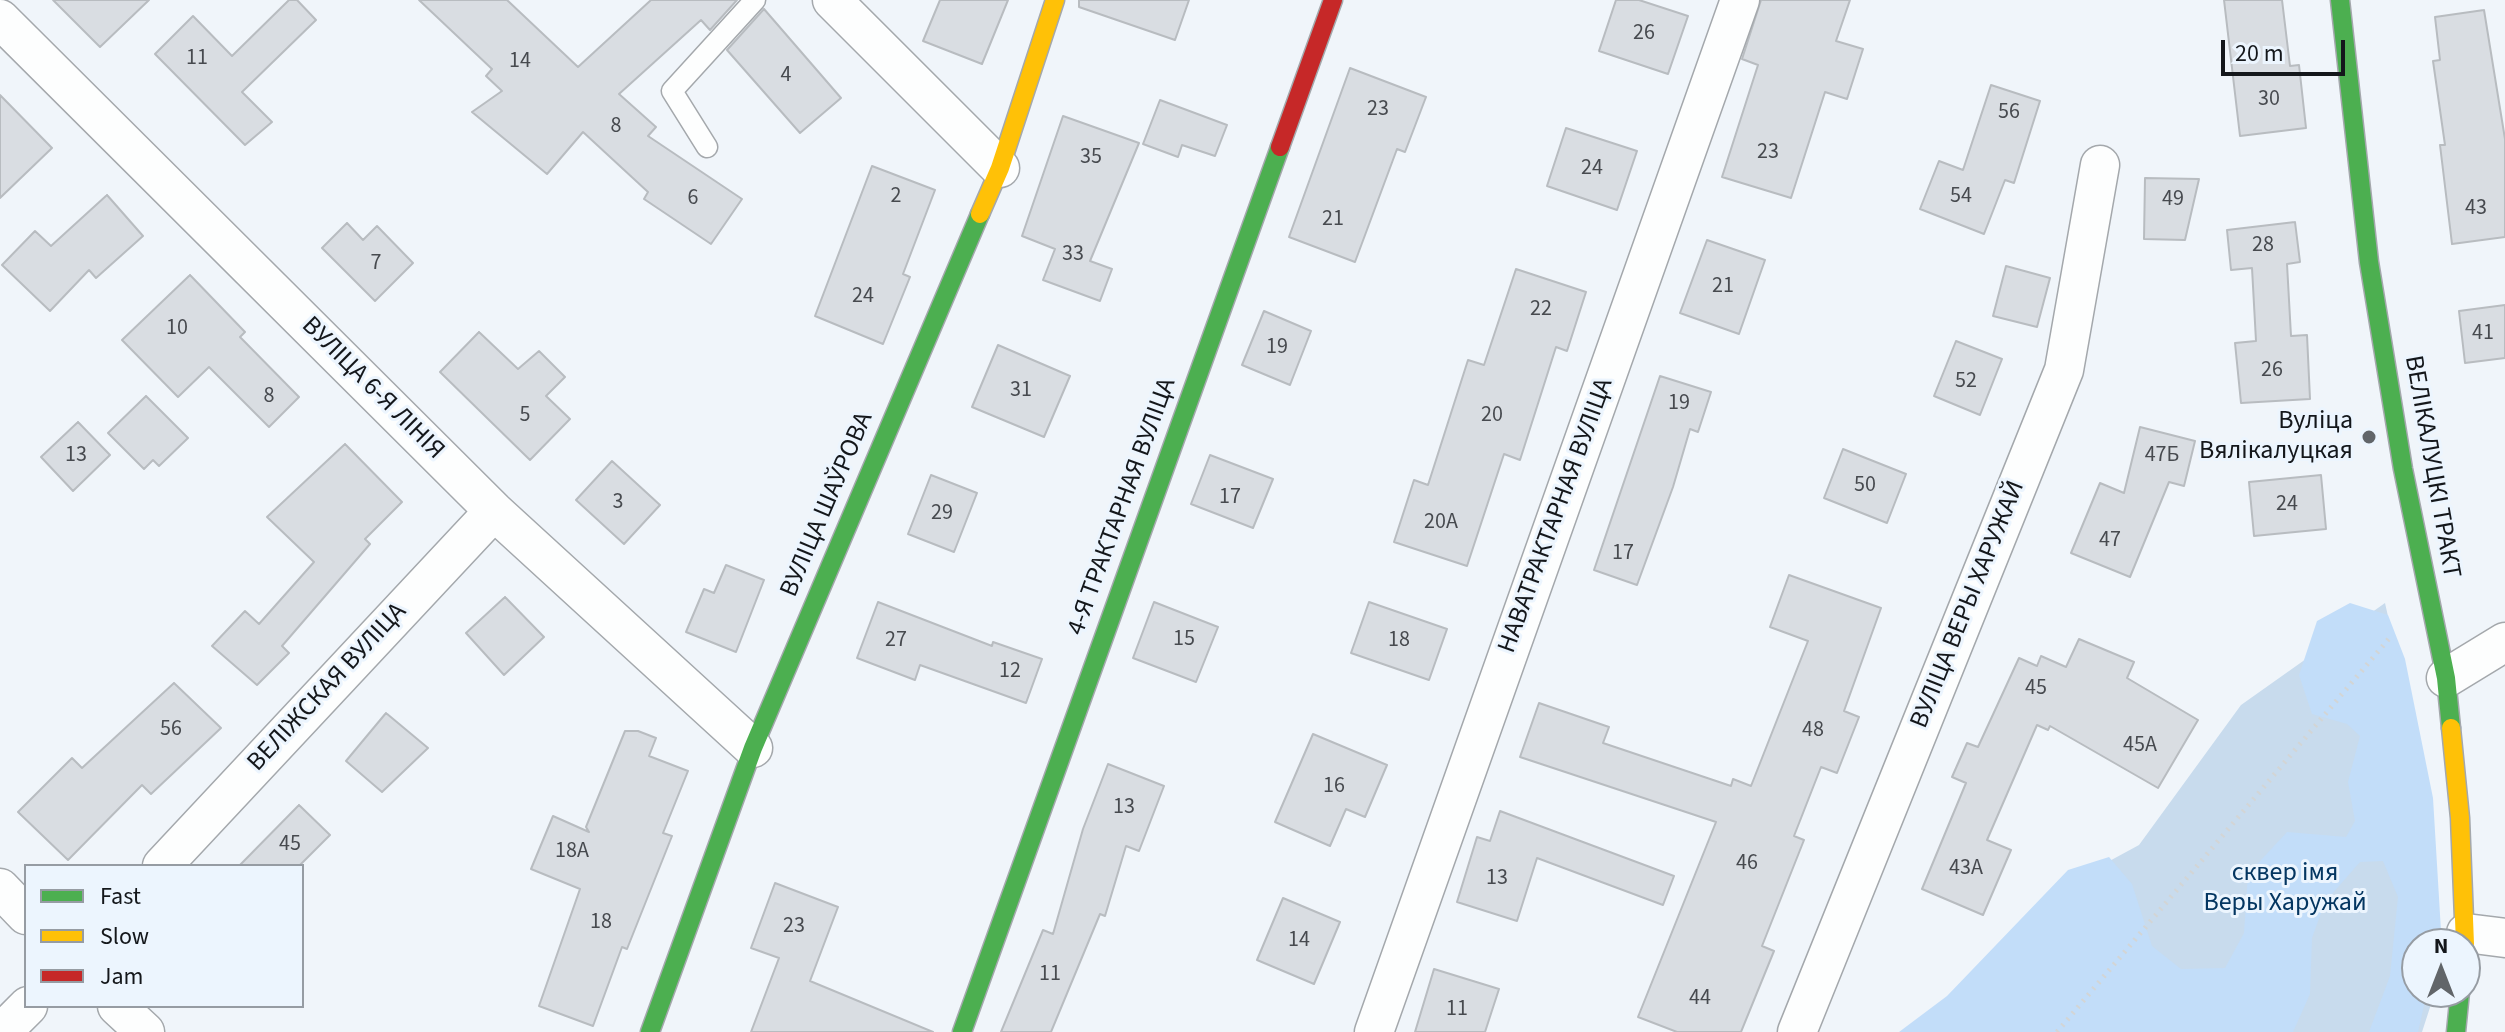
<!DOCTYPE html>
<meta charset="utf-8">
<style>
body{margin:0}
#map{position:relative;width:2505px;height:1032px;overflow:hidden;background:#f0f5fa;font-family:"Source Sans 3",sans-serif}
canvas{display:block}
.legend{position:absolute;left:24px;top:864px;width:280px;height:144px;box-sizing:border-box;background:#ecf5fe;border:2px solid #969ca3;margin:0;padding:10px 14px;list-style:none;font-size:24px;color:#14171b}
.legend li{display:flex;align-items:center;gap:16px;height:40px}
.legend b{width:40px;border:2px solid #969ca3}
.north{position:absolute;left:2401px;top:928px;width:80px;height:80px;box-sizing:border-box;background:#ecf5fe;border:2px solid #969ca3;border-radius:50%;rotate:0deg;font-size:22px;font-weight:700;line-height:32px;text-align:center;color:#14171b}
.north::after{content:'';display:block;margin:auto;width:28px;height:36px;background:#616569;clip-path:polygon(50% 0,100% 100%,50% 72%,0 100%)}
.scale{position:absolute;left:2221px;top:40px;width:124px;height:36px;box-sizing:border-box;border:4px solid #14171b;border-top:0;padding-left:10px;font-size:24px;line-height:28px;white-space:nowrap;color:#14171b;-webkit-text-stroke:6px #ecf5fe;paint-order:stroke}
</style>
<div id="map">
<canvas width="2505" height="1032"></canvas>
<ul class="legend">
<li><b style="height:10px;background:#4caf50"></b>Fast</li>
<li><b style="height:10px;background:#ffc107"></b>Slow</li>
<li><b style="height:10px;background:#c62828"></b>Jam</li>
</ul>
<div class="north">N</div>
<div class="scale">20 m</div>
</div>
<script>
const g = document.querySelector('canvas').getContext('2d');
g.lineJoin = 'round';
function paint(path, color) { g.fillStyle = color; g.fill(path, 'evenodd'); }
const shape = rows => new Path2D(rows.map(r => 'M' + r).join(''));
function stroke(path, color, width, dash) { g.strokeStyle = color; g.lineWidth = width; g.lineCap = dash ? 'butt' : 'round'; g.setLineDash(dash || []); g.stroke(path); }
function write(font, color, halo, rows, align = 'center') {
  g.font = font + ' "Source Sans 3",sans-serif'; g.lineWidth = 6; g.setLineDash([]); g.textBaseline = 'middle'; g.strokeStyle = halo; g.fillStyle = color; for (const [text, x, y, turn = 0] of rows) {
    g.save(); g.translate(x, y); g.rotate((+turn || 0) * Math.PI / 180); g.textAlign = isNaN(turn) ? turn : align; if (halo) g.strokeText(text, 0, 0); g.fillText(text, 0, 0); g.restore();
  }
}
const green = shape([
 [2385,603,2427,790,2417,992,2435,992,2422,1032,1946,1032,2080,877,2139,845,2241,705]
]);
const forest = shape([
 [2350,603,2388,615,2405,659,2433,798,2441,931,2438,944,2417,944,2417,992,2427,992,2418,1032,2369,1032,2390,976,2398,897,2383,861,2360,862,2325,902,2312,938,2310,994,2293,1032,1899,1032,1947,996,2068,870,2109,857,2132,884,2152,946,2181,969,2225,968,2244,933,2248,874,2287,832,2346,837,2355,821,2348,782,2360,736,2347,724,2312,714,2299,675,2317,621]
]);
const building = shape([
 [53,0,149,0,100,47,53,0],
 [289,0,297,0,316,20,242,92,272,122,245,145,155,54,193,16,232,56,289,0],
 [419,0,507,0,578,67,651,0,737,0,710,30,701,20,619,94,656,127,648,136,742,199,711,244,644,199,648,192,583,132,547,174,472,112,502,91,486,76,492,69,419,0],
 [940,0,1008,0,982,64,923,41,940,0],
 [1079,0,1189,0,1175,40,1079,7,1079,0],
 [1616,0,1639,0,1688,16,1668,74,1599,51,1616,0],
 [1761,0,1850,0,1836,41,1863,49,1847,99,1825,92,1791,198,1722,177,1758,65,1742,59,1761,0],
 [2224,0,2282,0,2290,66,2299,65,2306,128,2240,136,2224,0],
 [764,9,841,98,800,133,727,50,764,9],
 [2484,10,2505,139,2505,237,2452,244,2440,145,2445,145,2433,61,2440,60,2435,17,2484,10],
 [1350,68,1426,97,1405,152,1397,149,1355,262,1289,237,1350,68],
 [1991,85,2040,101,2014,183,2005,180,1984,234,1920,209,1939,161,1963,170,1991,85],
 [0,95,52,148,0,198,0,95],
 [1160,100,1227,125,1215,156,1182,145,1178,157,1143,144,1160,100],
 [1063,116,1139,143,1090,261,1112,269,1100,301,1043,280,1055,249,1022,236,1063,116],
 [1566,128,1637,151,1617,210,1547,186,1566,128],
 [872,166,935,190,903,274,910,277,883,344,815,316,872,166],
 [2145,178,2199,179,2185,240,2144,239,2145,178],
 [107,195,143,236,96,278,89,270,50,311,2,265,35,231,51,246,107,195],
 [2295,222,2300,262,2287,264,2291,336,2307,335,2310,399,2241,403,2235,343,2256,341,2252,268,2231,270,2227,230,2295,222],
 [347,223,363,240,377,226,413,263,375,301,322,248,347,223],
 [1707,240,1765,260,1739,334,1680,313,1707,240],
 [2006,266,2050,278,2037,327,1993,316,2006,266],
 [1516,269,1586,292,1567,351,1556,347,1520,460,1504,454,1467,566,1394,542,1414,480,1428,485,1468,360,1484,365,1516,269],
 [190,275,245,332,240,337,299,397,269,427,209,367,178,397,122,340,190,275],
 [2505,305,2505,358,2465,363,2459,311,2505,305],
 [1264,311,1311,331,1290,385,1242,365,1264,311],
 [479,332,518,369,539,351,565,377,546,396,570,419,530,460,440,372,479,332],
 [1956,341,2002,359,1980,415,1934,396,1956,341],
 [998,345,1070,376,1044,437,972,407,998,345],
 [1660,376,1711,392,1698,432,1690,429,1673,487,1637,585,1594,570,1660,376],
 [146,396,188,438,159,466,153,460,144,469,108,433,146,396],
 [78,422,110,455,73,491,41,457,78,422],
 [2140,427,2195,441,2184,486,2169,482,2130,577,2071,553,2100,483,2124,493,2140,427],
 [345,444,402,502,365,539,370,544,282,646,289,653,257,685,212,646,245,611,259,624,314,562,267,517,345,444],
 [1843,449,1906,474,1887,523,1824,498,1843,449],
 [1210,455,1273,479,1253,528,1191,504,1210,455],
 [612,461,660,505,624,544,576,500,612,461],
 [931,475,977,493,954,552,908,534,931,475],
 [2321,475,2326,529,2254,536,2249,482,2321,475],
 [726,565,764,580,736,652,686,632,704,589,714,593,726,565],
 [1789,575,1881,608,1844,711,1859,717,1837,773,1821,767,1794,836,1804,840,1762,946,1774,951,1741,1032,1677,1032,1638,1017,1716,822,1520,757,1539,703,1609,727,1603,743,1731,786,1733,779,1751,786,1808,641,1770,627,1789,575],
 [505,597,544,637,504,675,466,633,505,597],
 [878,602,992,646,993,642,1042,659,1026,703,920,665,915,680,857,658,878,602],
 [1154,602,1218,627,1196,682,1133,658,1154,602],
 [1369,602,1447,629,1429,680,1351,653,1369,602],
 [2079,639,2134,662,2127,678,2198,720,2158,788,2050,726,2048,730,2037,725,1987,840,2011,850,1983,915,1922,889,1966,783,1952,777,1967,743,1978,747,2019,658,2037,666,2041,656,2066,667,2079,639],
 [174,683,221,728,151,794,142,785,68,860,18,812,72,758,82,768,174,683],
 [386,713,428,748,382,792,346,761,386,713],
 [625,731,638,731,656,738,649,756,688,771,663,833,672,836,627,949,622,947,593,1026,539,1006,580,889,531,869,553,816,589,832,586,827,625,731],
 [1313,734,1387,765,1365,817,1346,809,1330,846,1275,822,1313,734],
 [1108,764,1164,786,1139,851,1126,846,1105,916,1100,914,1051,1032,1001,1032,1043,930,1053,934,1083,829,1108,764],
 [299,805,330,835,299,866,239,866,299,805],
 [1500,811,1674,876,1663,905,1537,858,1517,921,1457,902,1477,837,1490,841,1500,811],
 [775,883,838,907,810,981,933,1032,751,1032,779,958,751,948,775,883],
 [1283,898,1340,922,1314,984,1257,960,1283,898],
 [1434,969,1499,989,1485,1032,1415,1032,1434,969]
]);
const path = shape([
 [2057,1032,2392,635]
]);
const lane = shape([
 [707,147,672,91,755,0]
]);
const street = shape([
 [832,0,1000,168],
 [0,19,494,511,753,748],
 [2446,678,2505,642],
 [162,866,494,511],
 [0,888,26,915],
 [2466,933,2505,938],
 [117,1006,145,1032],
 [2,1032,28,1006],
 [1374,1032,1740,0],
 [1797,1032,2064,370,2100,165]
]);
const fast = shape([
 [2340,0,2369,262,2403,469,2446,678,2451,728],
 [650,1032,753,748,980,214],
 [962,1032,1280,147],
 [2456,1032,2460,992]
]);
const slow = shape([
 [980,214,1000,168,1055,0],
 [2451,728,2460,818,2465,944]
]);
const jam = shape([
 [1280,147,1333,0]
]);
const markers = [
 [2369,437,8,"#616569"]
];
const numberNames = [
 ["26",1644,34],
 ["11",197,59],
 ["14",520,62],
 ["4",786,76],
 ["30",2269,100],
 ["23",1378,110],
 ["56",2009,113],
 ["8",616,127],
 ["23",1768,153],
 ["35",1091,158],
 ["24",1592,169],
 ["2",896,197],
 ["54",1961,197],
 ["6",693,199],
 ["49",2173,200],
 ["43",2476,209],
 ["21",1333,220],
 ["28",2263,246],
 ["33",1073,255],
 ["7",376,264],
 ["21",1723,287],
 ["24",863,297],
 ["22",1541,310],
 ["10",177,329],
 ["41",2483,334],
 ["19",1277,348],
 ["26",2272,371],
 ["52",1966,382],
 ["31",1021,391],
 ["8",269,397],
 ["19",1679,404],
 ["5",525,416],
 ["20",1492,416],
 ["13",76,456],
 ["47Б",2162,456],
 ["50",1865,486],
 ["17",1230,498],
 ["3",618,503],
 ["24",2287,505],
 ["29",942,514],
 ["20А",1441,523],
 ["47",2110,541],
 ["17",1623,554],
 ["15",1184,640],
 ["27",896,641],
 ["18",1399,641],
 ["12",1010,672],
 ["45",2036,689],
 ["56",171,730],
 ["48",1813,731],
 ["45А",2140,746],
 ["16",1334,787],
 ["13",1124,808],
 ["45",290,845],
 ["18А",572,852],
 ["46",1747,864],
 ["43А",1966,869],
 ["13",1497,879],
 ["18",601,923],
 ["23",794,927],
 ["14",1299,941],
 ["11",1050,975],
 ["44",1700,999],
 ["11",1457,1010]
];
const streetNames = [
 ["ВУЛІЦА 6-Я ЛІНІЯ",372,389,45],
 ["ВЕЛІКАЛУЦКІ ТРАКТ",2431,467,80],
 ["ВУЛІЦА ШАЎРОВА",828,505,-67],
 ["4-Я ТРАКТАРНАЯ ВУЛІЦА",1123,507,-70],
 ["НАВАТРАКТАРНАЯ ВУЛІЦА",1557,516,-70],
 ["ВУЛІЦА ВЕРЫ ХАРУЖАЙ",1969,605,-68],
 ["ВЕЛІЖСКАЯ ВУЛІЦА",328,688,-47]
];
const poiNames = [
 ["Вуліца",2353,422],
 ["Вялікалуцкая",2353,452]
];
const parkNames = [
 ["сквер імя",2285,874],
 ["Веры Харужай",2285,904]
];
paint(green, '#c8dbed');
paint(forest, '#c2ddf9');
paint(building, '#d9dde2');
stroke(building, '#b8bcc0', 2);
stroke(lane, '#a4a8ac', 23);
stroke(street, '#a4a8ac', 41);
stroke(fast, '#a4a8ac', 21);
stroke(slow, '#a4a8ac', 21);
stroke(jam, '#a4a8ac', 21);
stroke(path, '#d3d5d5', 5, [2, 6]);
stroke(lane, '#fdfefe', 20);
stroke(street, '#fdfefe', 38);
stroke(fast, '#4caf50', 18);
stroke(slow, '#ffc107', 18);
stroke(jam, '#c62828', 18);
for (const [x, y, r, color] of markers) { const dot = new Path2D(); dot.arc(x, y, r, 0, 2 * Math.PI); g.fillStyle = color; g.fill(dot); stroke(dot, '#ecf5fe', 3); }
write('22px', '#474a4f', null, numberNames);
write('26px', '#14171b', '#ecf5fe', streetNames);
write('26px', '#14171b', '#ecf5fe', poiNames, 'right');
write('26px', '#043661', '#ecf5fe', parkNames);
</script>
